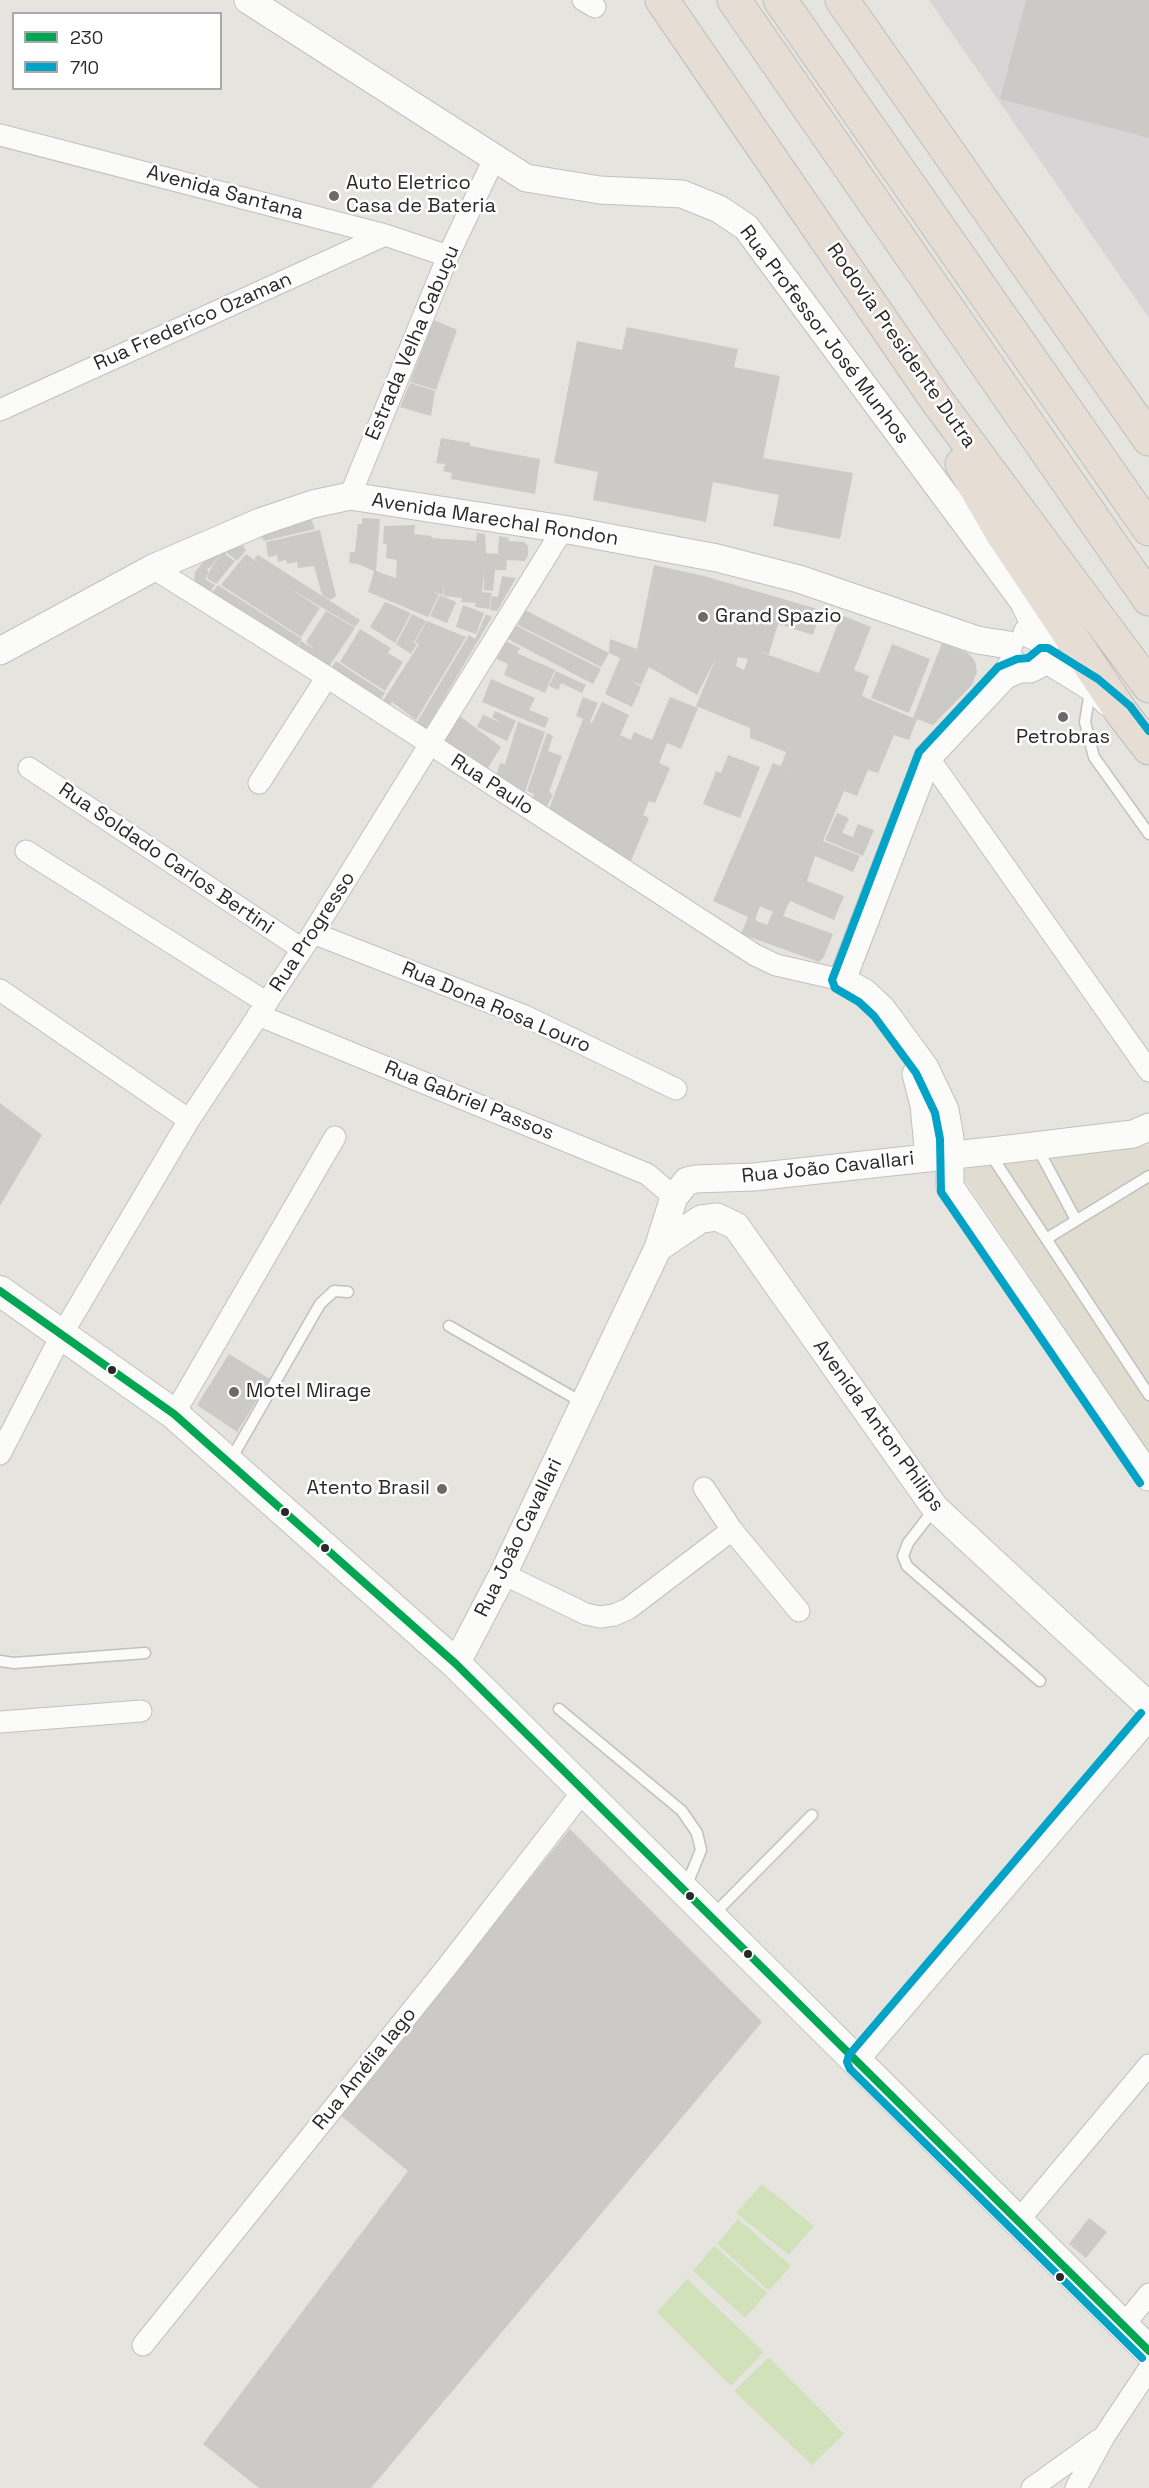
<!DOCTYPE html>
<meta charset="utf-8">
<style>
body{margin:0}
#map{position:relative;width:1149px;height:2488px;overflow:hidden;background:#e6e4df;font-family:"Space Grotesk",sans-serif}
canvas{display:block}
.legend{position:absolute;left:12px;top:12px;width:210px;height:78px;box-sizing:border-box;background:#fff;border:2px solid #a9a9a9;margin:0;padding:8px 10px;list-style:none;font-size:18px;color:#292929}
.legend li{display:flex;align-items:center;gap:12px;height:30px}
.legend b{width:30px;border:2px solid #a9a9a9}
</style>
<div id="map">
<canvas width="1149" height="2488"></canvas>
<ul class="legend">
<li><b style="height:8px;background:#00a651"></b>230</li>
<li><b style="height:8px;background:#02a3c6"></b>710</li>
</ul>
</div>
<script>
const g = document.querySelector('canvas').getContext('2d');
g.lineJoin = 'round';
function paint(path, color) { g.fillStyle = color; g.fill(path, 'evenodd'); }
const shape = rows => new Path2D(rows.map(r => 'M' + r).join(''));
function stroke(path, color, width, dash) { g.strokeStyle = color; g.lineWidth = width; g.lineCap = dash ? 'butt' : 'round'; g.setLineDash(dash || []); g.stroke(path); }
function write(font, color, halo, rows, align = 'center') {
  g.font = font + ' "Space Grotesk",sans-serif'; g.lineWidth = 5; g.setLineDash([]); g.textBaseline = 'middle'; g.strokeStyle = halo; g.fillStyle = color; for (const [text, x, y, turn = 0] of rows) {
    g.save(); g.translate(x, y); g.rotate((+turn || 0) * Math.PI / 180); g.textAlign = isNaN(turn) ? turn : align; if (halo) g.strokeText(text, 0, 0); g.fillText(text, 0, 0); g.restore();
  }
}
const industrial = shape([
 [929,0,1149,0,1149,318]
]);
const education = shape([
 [1149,1145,1149,1454,958,1170]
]);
const pitch = shape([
 [762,2184,814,2226,789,2255,736,2213],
 [738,2219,791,2266,769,2291,717,2244],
 [714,2246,767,2293,745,2318,693,2271],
 [687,2279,764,2352,731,2386,657,2312],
 [769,2357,844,2434,812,2465,734,2391]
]);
const building = shape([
 [1026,0,1149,0,1149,138,1000,99],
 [434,320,457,330,436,390,410,382],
 [627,327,738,349,734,367,780,376,763,458,853,473,840,539,773,526,779,495,713,482,706,522,593,500,598,472,554,463,577,341,622,350],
 [410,383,435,391,431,416,400,407],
 [441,438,470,443,470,446,540,459,535,494,451,479,452,473,443,471,445,464,436,463],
 [308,510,315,529,264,541,255,527],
 [362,518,380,519,376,571,396,578,397,560,386,558,387,544,383,544,384,526,415,525,414,534,432,536,431,538,476,541,477,533,485,534,486,553,498,554,499,536,509,538,508,541,524,542,528,546,528,555,525,561,507,560,506,570,495,570,493,591,484,590,484,573,482,592,492,593,489,609,475,607,476,603,461,602,462,598,444,596,444,584,443,595,434,592,439,595,428,617,368,592,374,571,358,564,349,563,350,552,355,552,358,524,362,524],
 [320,530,336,596,330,600,322,595,314,566,298,568,297,562,287,564,286,560,278,562,277,555,268,557,266,542],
 [240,542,246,550,237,561,225,551,226,555,235,561,216,584,207,578,212,566,224,552,207,570,209,572,205,579,215,585,208,595,194,585,195,572,205,560],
 [246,554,268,570,254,559,258,555,360,620,355,627,289,588,320,608,301,637,221,585],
 [654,565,704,576,821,610,813,635,778,624,769,654,758,651,819,673,841,615,871,627,854,670,869,676,862,696,913,718,942,643,968,653,975,661,977,672,972,685,933,725,917,719,909,740,894,735,878,773,868,770,857,796,844,791,823,841,860,856,853,872,815,856,807,881,844,896,834,920,790,901,783,916,833,934,824,957,819,962,741,934,748,917,713,901,773,763,814,779,781,766,786,752,750,738,750,728,696,706,716,658,697,695,649,667,641,685,631,681,641,687,632,707,605,694,620,658,609,653,610,639,637,649],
 [738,657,748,659,744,670,736,666],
 [760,906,773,912,767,925,755,920],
 [502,576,516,578,497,611,490,610,492,596,498,597],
 [218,585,302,639,295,648,210,595],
 [440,595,456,602,447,623,430,616],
 [385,602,411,613,395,643,370,627],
 [463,605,484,613,476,634,456,627],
 [525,610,609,653,601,667,518,625],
 [326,611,355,628,328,668,296,649,301,641,316,650,306,642],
 [412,614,426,621,414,642,409,640,417,644,411,654,396,644],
 [486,614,492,617,426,729,417,722,469,635,475,639],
 [427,621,466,637,416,720,392,702,390,705,383,701,419,644,415,642],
 [515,625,601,669,593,684,508,639],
 [360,629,391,648,388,653,403,662,385,691,340,662],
 [505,641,520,648,517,653,555,670,545,693,504,675,508,664,497,659],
 [892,644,930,659,909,713,871,698],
 [336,661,385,693,380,700,330,670],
 [556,671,586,685,582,693,561,683,558,690,549,686],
 [491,679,535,698,529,710,549,718,545,728,482,702],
 [583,697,598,703,590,722,592,723,602,702,629,715,620,735,631,740,634,732,652,740,670,697,698,708,681,749,667,743,659,763,670,768,655,803,649,801,643,815,649,818,631,861,582,841,546,817,583,719,576,716],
 [495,711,516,721,507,741,477,727,483,715,502,723,492,717],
 [460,716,501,747,486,771,443,743],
 [518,722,545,732,522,801,494,783,500,763,505,764],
 [547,733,553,736,548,751,562,756,549,792,553,794,544,813,529,806,534,794,527,791],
 [728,755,760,767,740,818,703,804,716,771,721,773],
 [837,813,849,818,842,833,853,837,858,824,874,830,863,856,825,840],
 [0,1103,42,1135,0,1206],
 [229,1354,270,1379,237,1432,197,1405],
 [570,1829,762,2022,371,2488,259,2488,203,2444,408,2171,340,2115],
 [1089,2218,1107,2232,1086,2258,1069,2244]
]);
const service = shape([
 [1090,691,1085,722,1094,757,1149,834],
 [1037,1147,1076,1220],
 [989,1152,1149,1395],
 [1046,1239,1149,1176],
 [449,1326,585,1404],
 [230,1461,320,1304,334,1291,348,1292],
 [935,1508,908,1543,903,1556,907,1566,1040,1681],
 [0,1661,14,1663,145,1653],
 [559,1709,682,1811,697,1833,701,1850,685,1889],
 [712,1916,812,1815]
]);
const minor = shape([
 [583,0,595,7],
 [0,135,385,235,448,256],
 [0,410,385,235],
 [350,496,448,256,494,159],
 [153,568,327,677,755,955,776,965,842,980],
 [928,757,1149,1071],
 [29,768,302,949],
 [259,783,327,677],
 [26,851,267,1003],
 [313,933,525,1016,676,1089],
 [0,990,189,1120],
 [258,1015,647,1174,674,1197],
 [174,1414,335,1137],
 [0,1454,62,1334,189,1120,313,933,563,529],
 [704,1488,732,1530],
 [503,1574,586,1614,600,1617,614,1615,628,1609,732,1530,799,1611],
 [0,1722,141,1711],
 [857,2062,1149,1720],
 [1018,2221,1149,2065],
 [1123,2326,1149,2294],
 [143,2345,446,1968,584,1790],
 [1032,2488,1100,2439],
 [1076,2488,1105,2435,1149,2369]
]);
const tertiary = shape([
 [248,0,526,178,600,190,682,194,719,209,746,227,1024,602,1041,639],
 [0,651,153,568,260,522,313,504,350,496,563,529,717,558,799,579,977,640,1009,645],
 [1044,658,1091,687,1109,703],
 [1013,663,1005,675,928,757,842,980,865,993,882,1009,925,1068,945,1110,950,1138,950,1187,1149,1477],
 [1005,675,1020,669,1030,669,1038,665,1044,658,1045,648,1041,639,1027,633],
 [916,1074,924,1105,929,1158],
 [658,1248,701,1219,717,1217,736,1226,935,1508,1149,1706],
 [456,1664,503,1574,658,1248,674,1197,687,1181,696,1179,754,1177,1009,1149,1133,1134,1149,1127]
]);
const secondary = shape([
 [0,1291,174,1414,456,1664,1149,2351]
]);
const motorway = shape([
 [662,0,935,398,1149,686],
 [734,0,1149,599],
 [780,0,1149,529],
 [842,0,1149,439],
 [962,464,1002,533,1122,713,1149,748]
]);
const bus1 = shape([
 [0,1291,174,1414,456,1664,1149,2351]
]);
const bus2 = shape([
 [1140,1483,941,1192,940,1139,935,1113,916,1073,874,1016,859,1002,835,988,832,980,919,752,998,667,1017,659,1028,658,1040,648,1048,648,1098,679,1130,706,1149,731],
 [1141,1713,849,2055,847,2062,850,2069,1142,2358]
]);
const markers = [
 [334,196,6,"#6b6a69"],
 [703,617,6,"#6b6a69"],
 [1063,717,6,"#6b6a69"],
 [112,1370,5,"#292929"],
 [234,1392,6,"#6b6a69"],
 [442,1489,6,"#6b6a69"],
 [285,1512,5,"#292929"],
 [325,1548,5,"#292929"],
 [690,1896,5,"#292929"],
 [748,1954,5,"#292929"],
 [1060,2277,5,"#292929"]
];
const poiNames = [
 ["Auto Eletrico",346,184],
 ["Casa de Bateria",346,207],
 ["Grand Spazio",715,617],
 ["Petrobras",1063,738,"center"],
 ["Motel Mirage",246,1392],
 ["Atento Brasil",430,1489,"right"]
];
const streetNames = [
 ["Avenida Santana",225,193,15],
 ["Rua Frederico Ozaman",193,322,-24],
 ["Rua Professor José Munhos",824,335,53],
 ["Estrada Velha Cabuçu",413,343,-67],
 ["Rodovia Presidente Dutra",901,346,55],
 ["Avenida Marechal Rondon",495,520,9],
 ["Rua Paulo",492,785,33],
 ["Rua Soldado Carlos Bertini",166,859,34],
 ["Rua Progresso",313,932,-57],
 ["Rua Dona Rosa Louro",496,1008,23],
 ["Rua Gabriel Passos",469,1101,22],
 ["Rua João Cavallari",828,1168,-6],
 ["Avenida Anton Philips",878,1426,54],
 ["Rua João Cavallari",519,1538,-64],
 ["Rua Amélia lago",365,2069,-51]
];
paint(industrial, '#d7d5d6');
paint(education, '#e0dccf');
paint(pitch, '#d1e2ba');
paint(building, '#cbcac6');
stroke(service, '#c1c0c0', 13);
stroke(minor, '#c1c0c0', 23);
stroke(tertiary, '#c1c0c0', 29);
stroke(secondary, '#c1c0c0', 32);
stroke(motorway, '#bfbebd', 35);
stroke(service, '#fbfbfa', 10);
stroke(minor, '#fbfbfa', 21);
stroke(tertiary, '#fbfbfa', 27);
stroke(secondary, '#fbfbfa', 30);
stroke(motorway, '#e6ddd5', 33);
stroke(bus1, '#00a651', 8);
stroke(bus2, '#02a3c6', 8);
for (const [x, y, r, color] of markers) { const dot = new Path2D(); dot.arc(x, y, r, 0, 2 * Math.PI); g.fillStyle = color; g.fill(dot); stroke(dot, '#fff', 2); }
write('20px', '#292929', '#fff', poiNames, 'left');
write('20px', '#292929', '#fff', streetNames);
</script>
